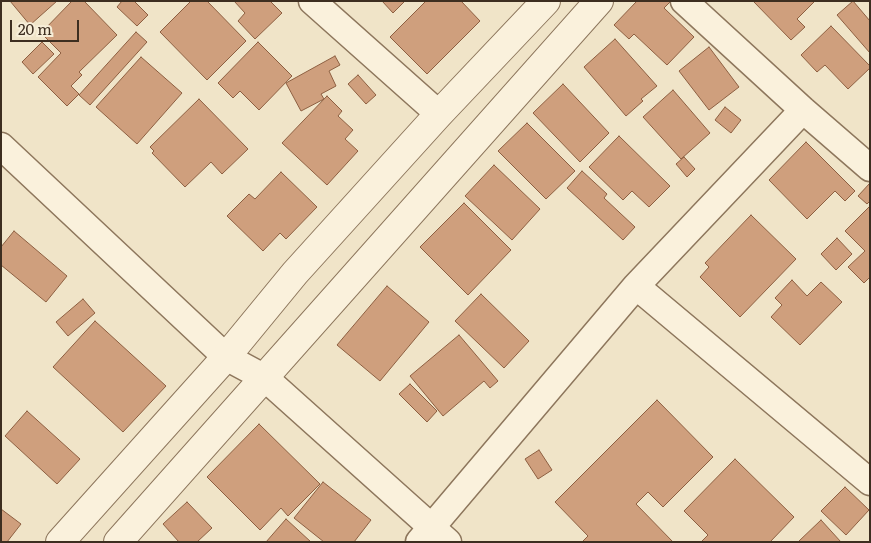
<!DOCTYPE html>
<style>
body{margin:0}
#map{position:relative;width:871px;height:543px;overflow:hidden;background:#f0e4c8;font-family:Literata,serif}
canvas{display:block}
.frame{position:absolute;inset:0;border:2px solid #3d2e20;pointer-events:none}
.scale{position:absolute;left:10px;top:20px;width:69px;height:22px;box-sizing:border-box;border:2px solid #3d2e20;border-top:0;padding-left:6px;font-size:15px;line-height:18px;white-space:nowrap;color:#3d2e20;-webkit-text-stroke:4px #f7eed8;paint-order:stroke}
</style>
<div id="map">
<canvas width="871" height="543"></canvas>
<div class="frame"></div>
<div class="scale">20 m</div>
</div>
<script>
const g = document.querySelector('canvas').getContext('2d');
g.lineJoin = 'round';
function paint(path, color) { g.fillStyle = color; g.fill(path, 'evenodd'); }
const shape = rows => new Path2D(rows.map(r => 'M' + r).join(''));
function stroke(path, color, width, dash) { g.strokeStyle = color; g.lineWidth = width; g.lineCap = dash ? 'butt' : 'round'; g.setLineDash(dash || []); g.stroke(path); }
const building = shape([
 [10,1,57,1,30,25,10,1],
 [72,1,84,1,117,35,79,72,82,75,71,86,79,94,67,106,38,77,61,53,41,33,72,1],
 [122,1,134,1,148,15,137,26,117,7,122,1],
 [191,1,207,1,246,41,207,80,160,32,191,1],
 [234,1,270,1,282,13,255,39,238,21,245,13,234,1],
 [382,1,405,1,393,13,382,1],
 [426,1,461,1,480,21,427,74,390,37,426,1],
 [637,1,671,1,664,8,694,37,667,65,634,34,629,39,614,25,637,1],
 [753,1,815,1,797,19,805,27,791,40,753,1],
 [853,1,870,21,870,53,837,15,853,1],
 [831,26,870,66,870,68,848,89,825,65,817,72,801,55,831,26],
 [136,32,147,42,90,105,79,95,136,32],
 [615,39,657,86,641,99,643,101,626,116,584,67,615,39],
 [42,42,54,54,33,74,22,62,42,42],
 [258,42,292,76,259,110,240,91,233,98,218,83,258,42],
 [709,47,739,87,709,110,679,71,709,47],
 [335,56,340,65,329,71,336,86,321,94,324,99,301,111,286,83,335,56],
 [141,57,182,93,137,144,96,107,141,57],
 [358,75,376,95,366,104,348,84,358,75],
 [563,84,609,133,580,162,533,113,563,84],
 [673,90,710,133,681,159,643,117,673,90],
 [327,96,342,111,338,116,353,130,345,139,358,151,327,185,282,143,327,96],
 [199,99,248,149,222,174,211,162,185,187,152,153,154,151,150,147,199,99],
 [725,107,741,120,731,133,715,120,725,107],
 [527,123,575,171,546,199,498,151,527,123],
 [619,136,670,186,649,207,632,191,623,200,589,167,619,136],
 [806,142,855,191,845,201,835,191,807,219,769,180,806,142],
 [684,157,695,169,687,177,676,164,684,157],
 [494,165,540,209,512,240,465,196,494,165],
 [582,171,607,194,604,198,635,227,623,240,567,188,582,171],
 [281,172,317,207,286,239,280,233,263,251,227,216,249,194,255,199,281,172],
 [870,183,870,201,867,204,858,196,870,183],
 [464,203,511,250,468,295,420,247,464,203],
 [870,206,870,277,864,283,848,267,865,251,845,231,870,206],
 [751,215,796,259,740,317,700,277,709,267,705,263,751,215],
 [14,231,67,276,46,302,1,265,1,247,14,231],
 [837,238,852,254,836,270,821,254,837,238],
 [792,280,807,296,821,282,842,302,800,345,771,317,782,305,775,298,792,280],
 [387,286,429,322,380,381,337,345,387,286],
 [481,294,529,341,504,368,455,321,481,294],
 [83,299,95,313,68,336,56,322,83,299],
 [95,321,166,386,123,432,53,367,95,321],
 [459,335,498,381,490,388,484,381,443,416,410,376,459,335],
 [410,384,437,411,427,422,399,394,410,384],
 [657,400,713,457,663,507,648,492,636,504,673,542,582,542,588,536,555,502,657,400],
 [27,411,80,459,57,484,5,436,27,411],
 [259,424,320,484,288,516,281,508,260,530,207,477,259,424],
 [539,450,552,470,538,479,525,459,539,450],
 [735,459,794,517,770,542,701,542,708,535,684,511,735,459],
 [323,482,371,520,354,542,324,542,294,518,323,482],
 [845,487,869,510,846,535,821,511,845,487],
 [187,502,212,528,197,542,179,542,163,524,187,502],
 [1,509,21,524,7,542,1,542,1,509],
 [286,519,311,542,266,542,286,519],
 [821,520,841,542,798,542,821,520]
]);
const minor = shape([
 [312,1,439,114],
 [684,1,803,110,870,168],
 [1,146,226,357,265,378,448,542],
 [636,286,870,482],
 [419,542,636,286,803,110]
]);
const tertiary = shape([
 [60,542,226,357,295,273,439,114,546,1],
 [118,542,599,1]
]);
paint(building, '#cf9f7d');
stroke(building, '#8d5f41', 1);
stroke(minor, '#8d765c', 29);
stroke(tertiary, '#8d765c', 30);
stroke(minor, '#faf1dc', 26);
stroke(tertiary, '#faf1dc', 28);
</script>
